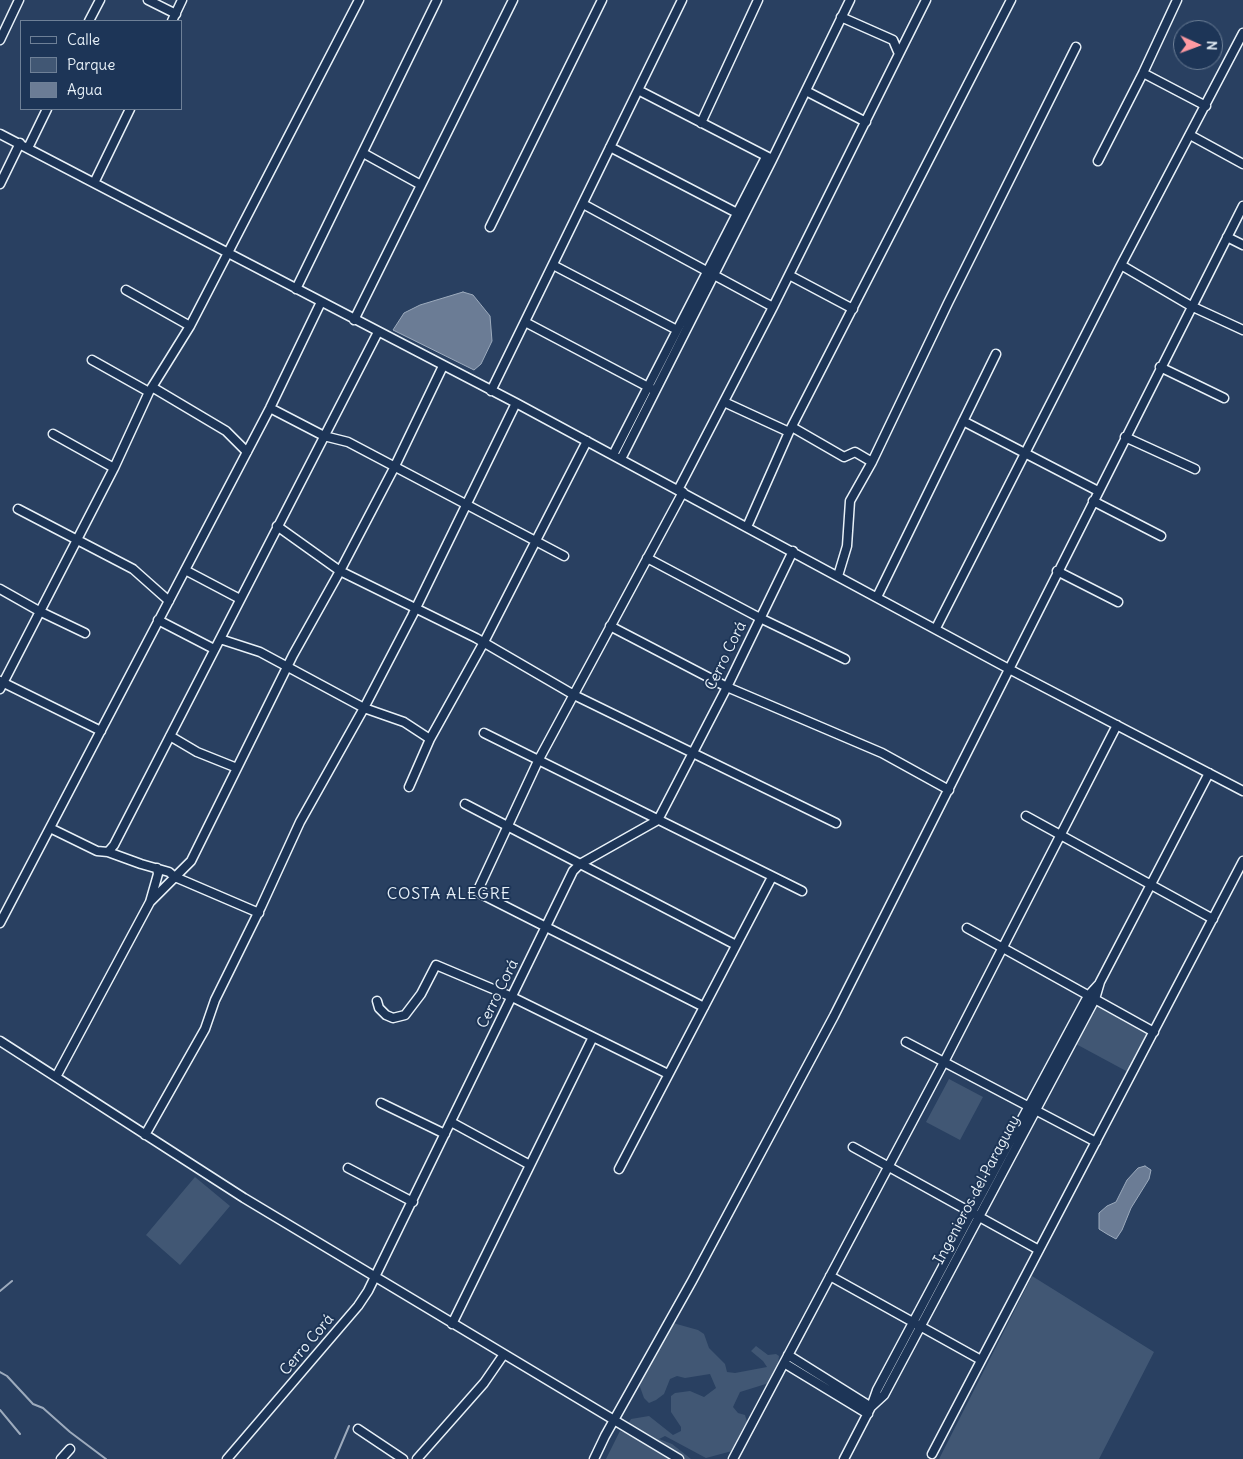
<!DOCTYPE html>
<meta charset="utf-8">
<style>
body{margin:0}
#map{position:relative;width:1243px;height:1459px;overflow:hidden;background:#294061;font-family:Delius,sans-serif}
canvas{display:block}
.legend{position:absolute;left:20px;top:20px;width:162px;height:90px;box-sizing:border-box;background:#1d3557;border:1px solid #6e8097;margin:0;padding:6px 9px;list-style:none;font-size:15px;color:#e8f1f8}
.legend li{display:flex;align-items:center;gap:10px;height:25px}
.legend b{width:25px;border:1px solid #6e8097}
.north{position:absolute;left:1173px;top:20px;width:50px;height:50px;box-sizing:border-box;background:#1d3557;border:1px solid #6e8097;border-radius:50%;rotate:92deg;font-size:14px;font-weight:700;line-height:20px;text-align:center;color:#e8f1f8}
.north::after{content:'';display:block;margin:auto;width:18px;height:22px;background:#ff9aa2;clip-path:polygon(50% 0,100% 100%,50% 72%,0 100%)}
</style>
<div id="map">
<canvas width="1243" height="1459"></canvas>
<ul class="legend">
<li><b style="height:6px;background:#1d3557"></b>Calle</li>
<li><b style="height:14px;background:#415774"></b>Parque</li>
<li><b style="height:14px;background:#6b7c95"></b>Agua</li>
</ul>
<div class="north">N</div>
</div>
<script>
const g = document.querySelector('canvas').getContext('2d');
g.lineJoin = 'round';
function paint(path, color) { g.fillStyle = color; g.fill(path, 'evenodd'); }
const shape = rows => new Path2D(rows.map(r => 'M' + r).join(''));
function stroke(path, color, width, dash) { g.strokeStyle = color; g.lineWidth = width; g.lineCap = dash ? 'butt' : 'round'; g.setLineDash(dash || []); g.stroke(path); }
function write(font, color, halo, rows, align = 'center') {
  g.font = font + ' Delius,sans-serif'; g.lineWidth = 4; g.setLineDash([]); g.textBaseline = 'middle'; g.strokeStyle = halo; g.fillStyle = color; for (const [text, x, y, turn = 0] of rows) {
    g.save(); g.translate(x, y); g.rotate((+turn || 0) * Math.PI / 180); g.textAlign = isNaN(turn) ? turn : align; if (halo) g.strokeText(text, 0, 0); g.fillText(text, 0, 0); g.restore();
  }
}
const green = shape([
 [1097,1006,1148,1033,1128,1072,1076,1044],
 [949,1079,983,1097,960,1140,926,1122],
 [195,1177,230,1206,180,1265,146,1235],
 [1032,1276,1154,1352,1099,1459,939,1459],
 [673,1323,698,1330,704,1334,709,1348,725,1364,727,1372,735,1373,767,1367,763,1361,751,1351,756,1346,768,1355,776,1354,779,1356,777,1370,769,1383,740,1392,733,1407,738,1413,745,1415,747,1422,741,1438,732,1451,706,1458,665,1436,659,1439,672,1444,691,1459,606,1459,620,1431,623,1432,631,1419,649,1416,673,1435,681,1431,681,1427,671,1412,671,1396,675,1393,690,1391,704,1397,716,1388,710,1374,685,1378,677,1376,670,1379,664,1394,656,1400,649,1403,644,1398,639,1384,641,1377,659,1350,667,1328]
]);
const water = shape([
 [463,292,473,295,490,316,492,341,481,364,474,370,393,330,404,313,420,305,463,292],
 [1145,1166,1151,1170,1149,1179,1131,1208,1122,1230,1116,1239,1107,1234,1099,1229,1099,1213,1107,1206,1116,1202,1127,1180,1138,1168,1145,1166]
]);
const stream = shape([
 [0,1291,12,1281],
 [0,1372,7,1376,33,1404,43,1408,70,1432,106,1459],
 [0,1410,20,1434],
 [335,1459,349,1426]
]);
const street = shape([
 [148,0,176,14],
 [89,21,100,0],
 [172,21,182,0],
 [0,40,19,0],
 [899,54,926,0],
 [1143,73,1206,106],
 [638,90,770,158],
 [806,91,866,122],
 [701,123,758,0],
 [0,134,516,403,1009,669,1243,791],
 [1190,135,1243,164],
 [610,147,737,213],
 [28,148,47,109],
 [363,153,421,185],
 [1098,161,1143,73,1177,0],
 [94,183,130,109],
 [0,184,20,143],
 [583,204,773,307],
 [490,227,602,0],
 [1227,237,1243,245],
 [553,265,677,330],
 [1121,265,1191,306,1243,330],
 [789,275,853,309],
 [296,289,437,0],
 [126,290,190,326],
 [354,320,513,0],
 [525,322,652,389],
 [92,360,149,392],
 [1160,367,1224,398],
 [152,387,226,431,247,452],
 [491,391,682,0],
 [724,402,789,432],
 [270,408,324,436,348,442,564,556],
 [963,421,1098,491],
 [792,427,844,457,855,452,872,462],
 [53,434,114,468],
 [1125,437,1195,469],
 [613,455,766,157],
 [621,459,772,160,850,0],
 [678,490,773,307,899,54,893,40,841,17],
 [683,492,538,761,477,892,704,1007],
 [1093,501,1161,536],
 [18,509,133,569,169,601],
 [277,526,340,571,476,638,574,695,836,823],
 [747,527,789,432,1011,0],
 [647,558,760,618,845,659],
 [185,570,240,599],
 [1057,571,1118,602],
 [838,576,847,546,850,501,872,462,948,303,1076,47],
 [0,589,39,611,85,633],
 [877,597,996,354],
 [158,620,214,649],
 [610,626,727,687,882,753,949,790],
 [936,628,1121,265,1243,33],
 [220,639,260,652,364,708,404,722,430,739],
 [0,681,101,731],
 [0,689,114,468,149,392,190,326,359,0],
 [484,733,802,891],
 [170,736,197,752,237,768],
 [409,787,430,739,484,642,587,441],
 [465,804,736,945],
 [1026,816,1213,919],
 [50,828,97,851,108,852,141,864,169,872,175,877,259,913],
 [108,852,114,845,378,332],
 [150,902,158,874,157,868],
 [0,923,270,408,321,302],
 [967,928,1154,1032],
 [377,1001,379,1008,386,1015,393,1018,405,1015,421,994,436,965,512,997,668,1074],
 [0,1041,244,1198,679,1459],
 [906,1042,1096,1142],
 [56,1077,150,902,191,861,293,655,340,571,394,468,443,366],
 [381,1103,445,1134],
 [451,1122,530,1165],
 [145,1135,205,1029,215,1000,261,907,300,822,364,708,412,616,516,403],
 [853,1147,1039,1250],
 [348,1168,413,1202],
 [619,1169,772,877],
 [830,1276,981,1360],
 [452,1324,593,1037],
 [788,1355,871,1407],
 [784,1363,868,1414],
 [871,1407,884,1395,1095,999,1100,982,1209,773],
 [358,1429,403,1459],
 [932,1454,1243,861],
 [61,1459,70,1449],
 [227,1459,358,1306,368,1291,573,871,580,864,658,820,727,687,793,551],
 [417,1459,484,1383,504,1354],
 [594,1459,605,1436,692,1281,834,1016,1243,206],
 [733,1459,944,1062,1117,725],
 [844,1459,871,1407,877,1390,972,1212,1088,996,1099,984]
]);
const streetNames = [
 ["Cerro Corá",726,656,-64],
 ["Cerro Corá",498,994,-64],
 ["Ingenieros del Paraguay",977,1190,-62],
 ["Cerro Corá",307,1345,-50]
];
const neighbourhoodNames = [
 ["COSTA ALEGRE",449,894]
];
paint(green, '#415774');
paint(water, '#6b7c95');
stroke(water, '#9dabbd', 1);
stroke(stream, '#9dabbd', 2);
stroke(street, '#e8f1f8', 11);
stroke(street, '#1d3557', 8);
write('15px', '#e8f1f8', '#1d3557', streetNames);
g.letterSpacing = '1px';
write('16px', '#e8f1f8', '#1d3557', neighbourhoodNames);
g.letterSpacing = '0px';
</script>
